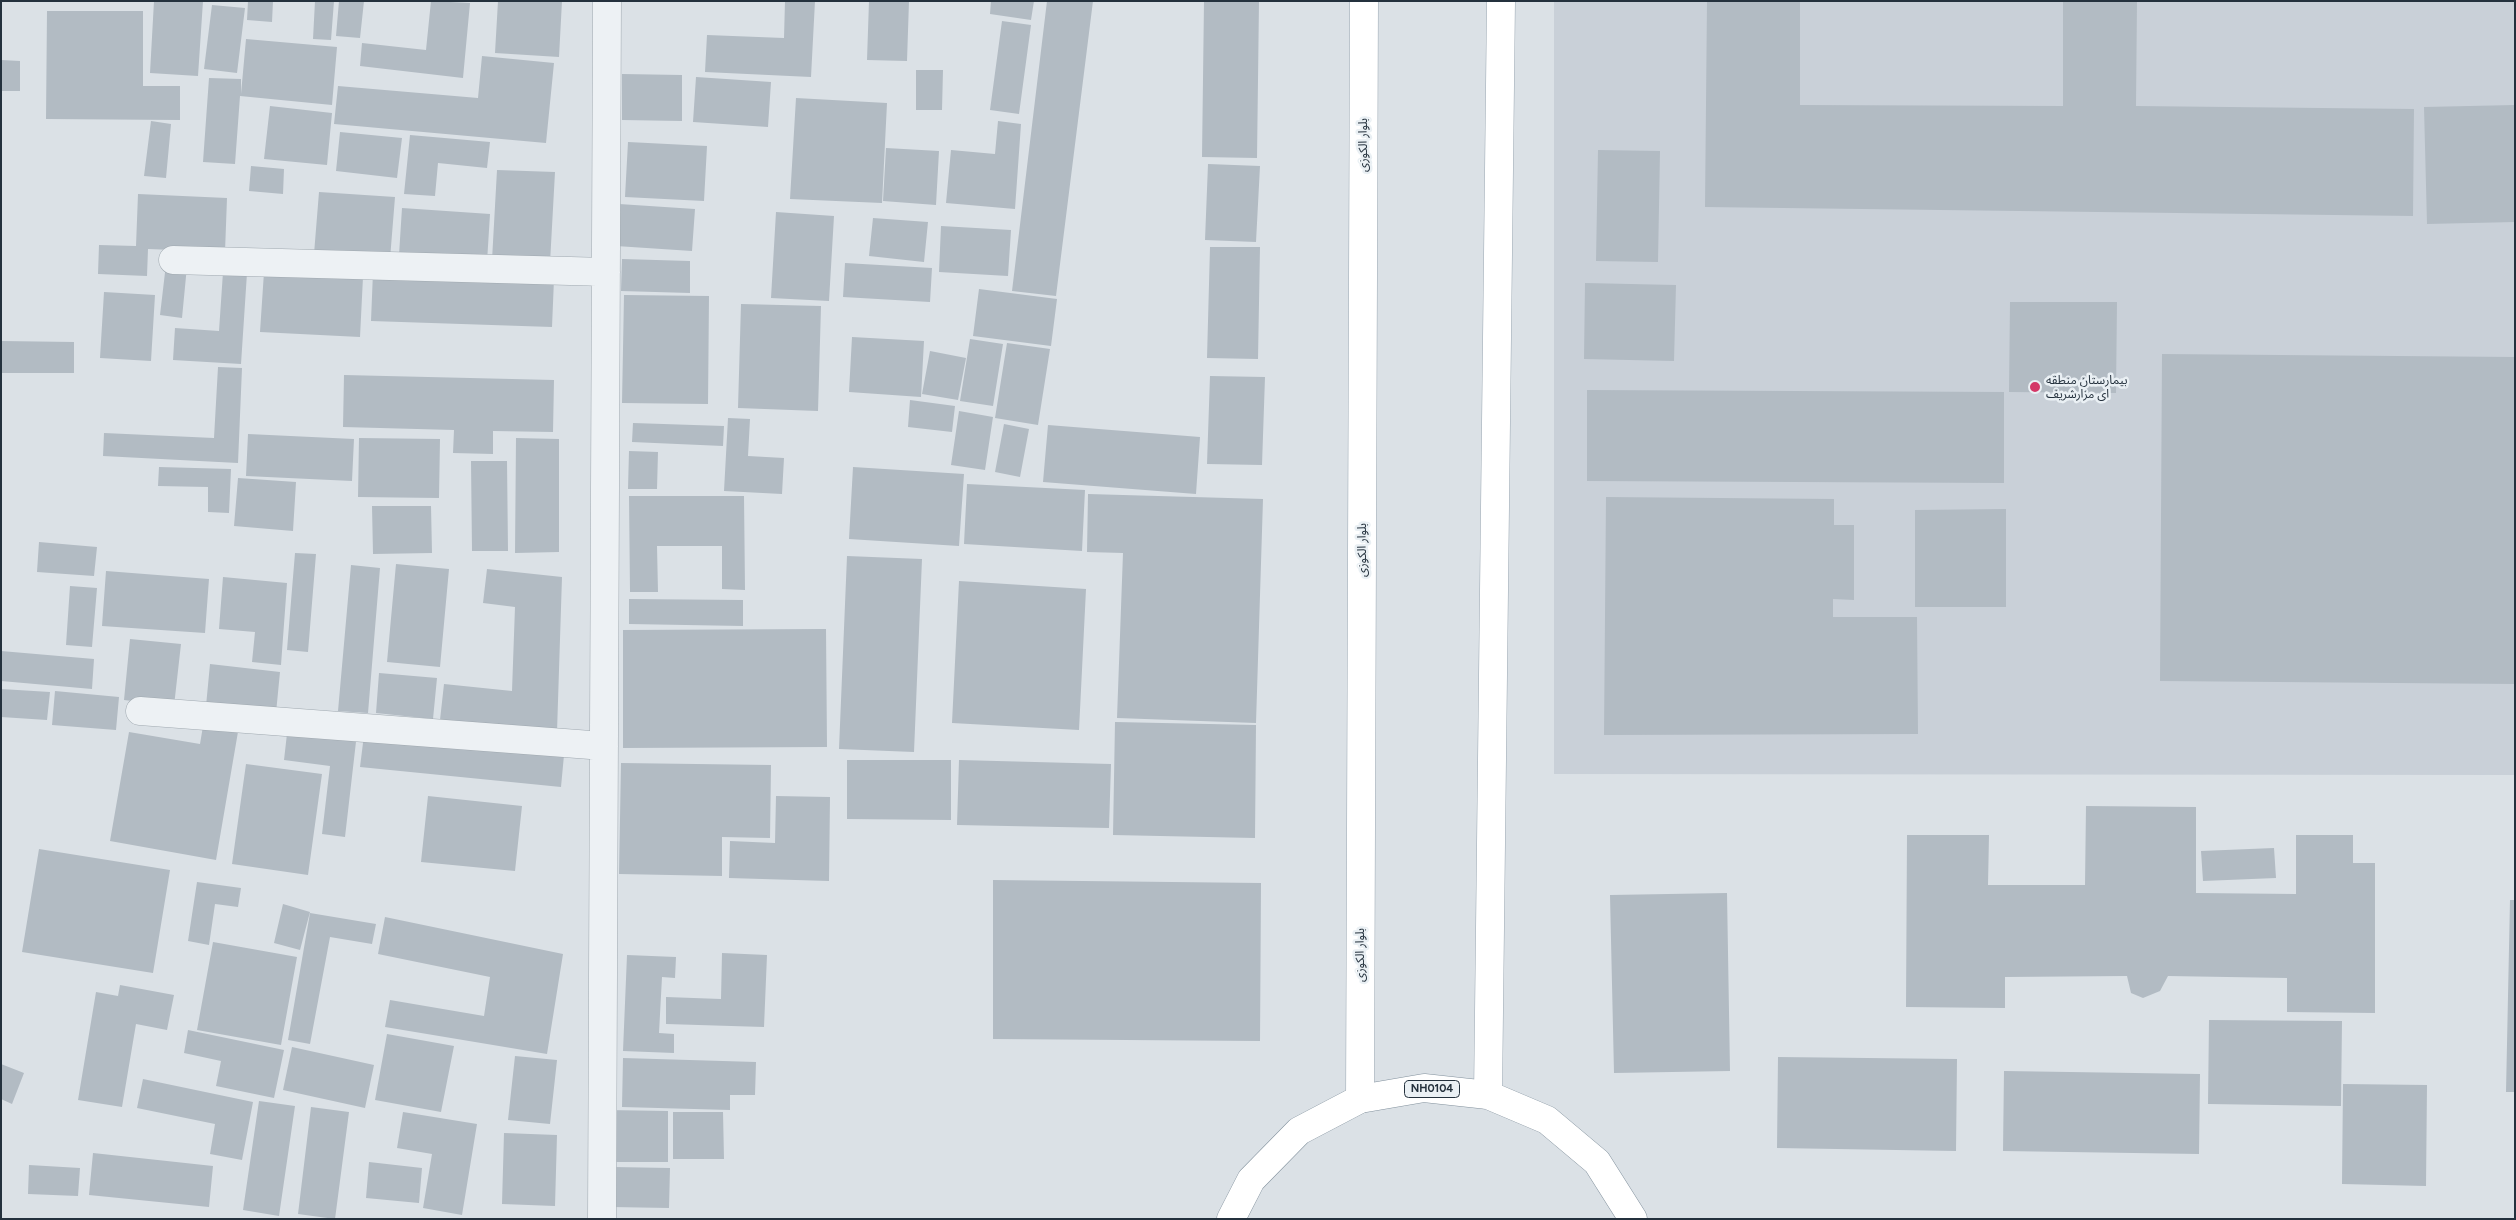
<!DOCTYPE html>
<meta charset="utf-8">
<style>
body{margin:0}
#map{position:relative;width:2516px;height:1220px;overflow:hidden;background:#dbe1e6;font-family:Figtree,sans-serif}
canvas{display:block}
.frame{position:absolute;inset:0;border:2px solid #24313d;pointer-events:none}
</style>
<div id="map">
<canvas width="2516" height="1220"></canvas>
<div class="frame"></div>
</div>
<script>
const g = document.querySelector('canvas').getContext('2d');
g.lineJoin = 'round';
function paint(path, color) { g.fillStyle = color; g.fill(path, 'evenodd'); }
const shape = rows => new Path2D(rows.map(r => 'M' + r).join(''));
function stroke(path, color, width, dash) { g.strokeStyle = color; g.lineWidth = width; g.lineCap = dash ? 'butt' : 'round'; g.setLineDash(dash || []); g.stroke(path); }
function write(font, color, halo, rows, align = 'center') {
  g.font = font + ' Figtree,"Noto Sans Arabic",sans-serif'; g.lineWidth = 5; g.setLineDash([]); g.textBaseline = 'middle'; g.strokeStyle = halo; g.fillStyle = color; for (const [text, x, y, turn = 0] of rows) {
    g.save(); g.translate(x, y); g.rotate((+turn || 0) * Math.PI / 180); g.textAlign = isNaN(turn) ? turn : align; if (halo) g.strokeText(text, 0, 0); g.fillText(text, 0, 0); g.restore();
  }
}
const built = shape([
 [1554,1,2515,1,2515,775,1554,774]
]);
const building = shape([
 [154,1,203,1,198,76,150,73],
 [248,1,273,1,272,22,247,20],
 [315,1,334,1,331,40,313,39],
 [339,1,364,1,360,38,336,36],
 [431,1,470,3,463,78,360,66,362,43,426,50],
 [498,1,562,1,559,57,495,53],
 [785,1,815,1,811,77,705,72,707,35,784,38],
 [869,1,909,1,907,61,867,60],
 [991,1,1034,1,1031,20,990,14],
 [1047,1,1093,1,1056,296,1012,291],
 [1204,1,1259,1,1257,158,1202,157],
 [1707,1,1800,1,1800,105,2063,106,2063,1,2137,1,2136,106,2414,109,2413,216,1705,207],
 [212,5,245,8,237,73,204,69],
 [47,11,143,11,143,86,180,86,180,120,46,119],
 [1002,21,1031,25,1019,114,990,110],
 [246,39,337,47,332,105,240,96,235,164,203,162,209,78,241,79,241,94],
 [482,56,554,63,546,143,334,124,338,86,478,98],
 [1,60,20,61,20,91,1,91],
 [916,70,943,70,942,110,916,110],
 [622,74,682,75,682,121,622,120],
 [696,77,771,82,768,127,693,122],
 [796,98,887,103,882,203,790,199],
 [2515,105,2515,222,2427,224,2424,107],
 [270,106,332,113,327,165,264,159],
 [151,121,171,124,166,178,144,176],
 [998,121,1021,124,1015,209,946,203,951,150,995,154],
 [340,132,402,138,397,178,336,171],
 [410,135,490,142,487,168,438,163,435,196,404,194],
 [628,142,707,146,704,201,625,197],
 [886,148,939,151,936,205,883,201],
 [1598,150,1660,151,1658,262,1596,261],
 [1208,164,1260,166,1256,242,1205,240],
 [251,166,284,169,283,194,249,191],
 [497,170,555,172,550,263,492,260],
 [319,192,395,197,390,259,314,254],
 [138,194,227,198,225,252,148,249,147,276,98,274,99,245,136,246],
 [619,204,695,209,692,251,616,246],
 [402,208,490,214,487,262,399,255],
 [776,212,834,216,829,301,771,298],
 [873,218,928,222,924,262,869,256],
 [941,226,1011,230,1008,276,939,272],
 [1210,247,1260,247,1258,359,1207,358],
 [622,259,690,261,690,293,621,291],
 [845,263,932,268,930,302,843,297],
 [166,264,187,266,182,318,160,315],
 [223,272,247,273,241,364,173,360,175,328,219,331],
 [264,272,363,277,360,337,260,332],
 [373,272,554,279,552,327,371,321],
 [1585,283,1676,285,1674,361,1584,359],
 [979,289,1057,299,1051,346,973,336],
 [104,292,155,295,151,361,100,358],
 [624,295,709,296,708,404,622,403],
 [2010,302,2117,302,2116,393,2009,392],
 [741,304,821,306,818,411,738,408],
 [852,337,924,341,921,397,849,392],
 [970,339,1003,344,993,406,960,401],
 [1,341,74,342,74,373,1,373],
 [1007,343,1050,349,1038,425,995,418],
 [930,351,966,358,958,400,922,394],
 [2162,354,2515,357,2515,684,2160,681],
 [218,367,242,368,238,463,103,456,104,433,214,438],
 [344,375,554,380,553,432,493,431,493,454,453,453,454,430,343,427],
 [1210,376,1265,377,1262,465,1207,464],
 [1587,390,2004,392,2004,483,1587,481],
 [910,400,955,406,952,432,908,427],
 [959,411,993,417,985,470,951,465],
 [728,418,750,419,748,456,784,458,782,494,724,491],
 [633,423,724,426,723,446,632,442],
 [1004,424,1029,429,1020,477,995,472],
 [1048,425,1200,437,1196,494,1043,482],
 [248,434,354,439,352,481,246,476],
 [359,438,440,439,439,498,358,497],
 [516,438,559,439,559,552,515,553],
 [629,451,658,452,657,489,628,489],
 [471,461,507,461,508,551,472,551],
 [159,467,231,469,229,513,208,512,208,487,158,486],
 [853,467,964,474,959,546,849,539],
 [238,478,296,482,293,531,234,526],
 [967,484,1085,490,1082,551,964,544],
 [1088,494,1263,499,1256,723,1117,718,1123,553,1087,552],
 [629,496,744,496,745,590,722,589,722,546,657,546,658,592,630,592],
 [1606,497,1834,499,1834,525,1854,525,1854,600,1833,599,1833,617,1917,617,1918,734,1604,735],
 [372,506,431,506,432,553,373,554],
 [2006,509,2006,607,1915,607,1915,510],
 [39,542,97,547,94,576,37,572],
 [295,553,316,554,308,652,287,650],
 [847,556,922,559,914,752,839,749],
 [396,564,449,569,440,667,387,662],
 [351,565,380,568,368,713,338,711],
 [487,569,562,577,557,732,440,720,444,684,512,691,515,607,483,603],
 [106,571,209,579,205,633,102,626],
 [223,577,287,583,281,665,252,662,255,632,219,629],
 [959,581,1086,589,1079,730,952,723],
 [70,586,97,588,92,647,66,645],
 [629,599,743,600,743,626,629,624],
 [826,629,827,747,623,748,623,630],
 [130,639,181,644,174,706,124,700],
 [1,651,94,659,92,689,1,681],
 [210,664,280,672,276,713,206,706],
 [379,673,437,678,433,719,376,713],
 [1,689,50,692,47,720,1,717],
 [55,691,119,697,116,730,52,725],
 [204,720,239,726,216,860,110,841,129,732,200,744],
 [1115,722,1256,725,1255,838,1113,835],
 [288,725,357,733,345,837,322,834,330,766,284,760],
 [364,735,564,755,561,787,360,767],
 [847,760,951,760,951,820,847,819],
 [959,760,1111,764,1109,828,957,825],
 [621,763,771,765,770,838,722,837,722,876,619,874],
 [246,764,322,774,308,875,232,864],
 [428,796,522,806,515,871,421,862],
 [776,796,830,797,829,881,729,878,730,841,775,843],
 [2086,806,2196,807,2196,893,2296,894,2296,835,2353,835,2353,863,2375,863,2375,1013,2287,1012,2287,978,2168,976,2160,991,2143,998,2131,993,2127,976,2005,977,2005,1008,1906,1007,1907,835,1989,835,1988,885,2085,885],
 [2274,848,2276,878,2203,881,2201,851],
 [39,849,170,870,153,973,22,952],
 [993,880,1261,883,1260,1041,993,1039],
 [197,882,241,888,238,907,215,904,209,945,188,941],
 [1727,893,1730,1071,1614,1073,1610,895],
 [2510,900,2515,900,2515,1092,2506,1092],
 [283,904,310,912,300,950,274,943],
 [310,913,376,924,372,944,330,937,310,1044,288,1040],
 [385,917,563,954,547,1054,385,1027,390,1000,484,1016,490,977,378,954],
 [213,942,297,957,281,1045,197,1030],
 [722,953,767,955,764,1027,666,1024,666,997,721,999],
 [627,955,676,957,675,978,662,977,659,1033,674,1034,674,1053,623,1051],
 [120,985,174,995,167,1030,136,1024,122,1107,78,1100,96,992,118,996],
 [2209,1020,2342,1021,2341,1106,2208,1104],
 [188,1030,284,1050,274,1098,216,1086,221,1061,184,1053],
 [387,1034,454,1046,441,1112,375,1100],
 [292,1047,374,1065,365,1108,283,1090],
 [515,1056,557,1060,550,1124,508,1120],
 [1778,1057,1957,1059,1956,1151,1777,1148],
 [623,1058,756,1062,755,1095,730,1095,730,1110,622,1107],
 [1,1064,24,1073,12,1104,1,1099],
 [2004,1071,2200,1074,2199,1154,2003,1151],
 [143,1079,253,1102,242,1160,210,1154,215,1124,137,1108],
 [2343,1084,2427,1085,2426,1186,2342,1184],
 [259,1101,295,1106,279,1216,243,1210],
 [311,1107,349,1112,335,1219,298,1214],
 [606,1110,668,1111,668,1162,606,1162],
 [403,1112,477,1124,462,1215,423,1208,432,1154,397,1148],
 [673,1112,723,1112,724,1159,673,1159],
 [504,1133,557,1135,555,1206,502,1204],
 [93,1153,213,1166,209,1207,89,1195],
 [369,1162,422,1168,419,1203,366,1198],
 [29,1165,80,1168,78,1196,28,1194],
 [613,1167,670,1168,669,1208,612,1207]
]);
const minor = shape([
 [173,260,606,272],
 [140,711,604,746],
 [602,1219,607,1]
]);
const major = shape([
 [1488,1095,1501,1],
 [1360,1099,1364,1]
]);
const highway = shape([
 [1231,1219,1251,1180,1299,1131,1360,1099,1424,1088,1488,1095,1547,1120,1597,1162,1633,1219]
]);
const markers = [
 [2035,387,6,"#d43767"]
];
const shields = [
 [1432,1089,55]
];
const shieldNames = [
 ["NH0104",1432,1089]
];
const streetNames = [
 ["بلوار الکوزی",1363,145,-90],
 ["بلوار الکوزی",1362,550,-90],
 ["بلوار الکوزی",1360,955,-90]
];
const poiNames = [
 ["بیمارستان منطقه",2046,380],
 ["ای مزارشریف",2046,394]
];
paint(built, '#c9d0d8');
paint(building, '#b2bbc3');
stroke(minor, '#a0a9b0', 29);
stroke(major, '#9aa7b2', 29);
stroke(highway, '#82919d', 29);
stroke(minor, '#edf1f4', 28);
stroke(major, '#fff', 28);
stroke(highway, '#fff', 28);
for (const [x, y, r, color] of markers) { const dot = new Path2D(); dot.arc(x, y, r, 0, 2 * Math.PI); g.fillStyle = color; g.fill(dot); stroke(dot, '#eaf0f4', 2); }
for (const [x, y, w] of shields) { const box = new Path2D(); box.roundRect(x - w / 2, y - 8.5, w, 17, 4); g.fillStyle = '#eaf0f4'; g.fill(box); stroke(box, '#24313d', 1); }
write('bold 11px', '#24313d', null, shieldNames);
write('12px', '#24313d', '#eaf0f4', streetNames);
write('12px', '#24313d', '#eaf0f4', poiNames, 'left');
</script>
